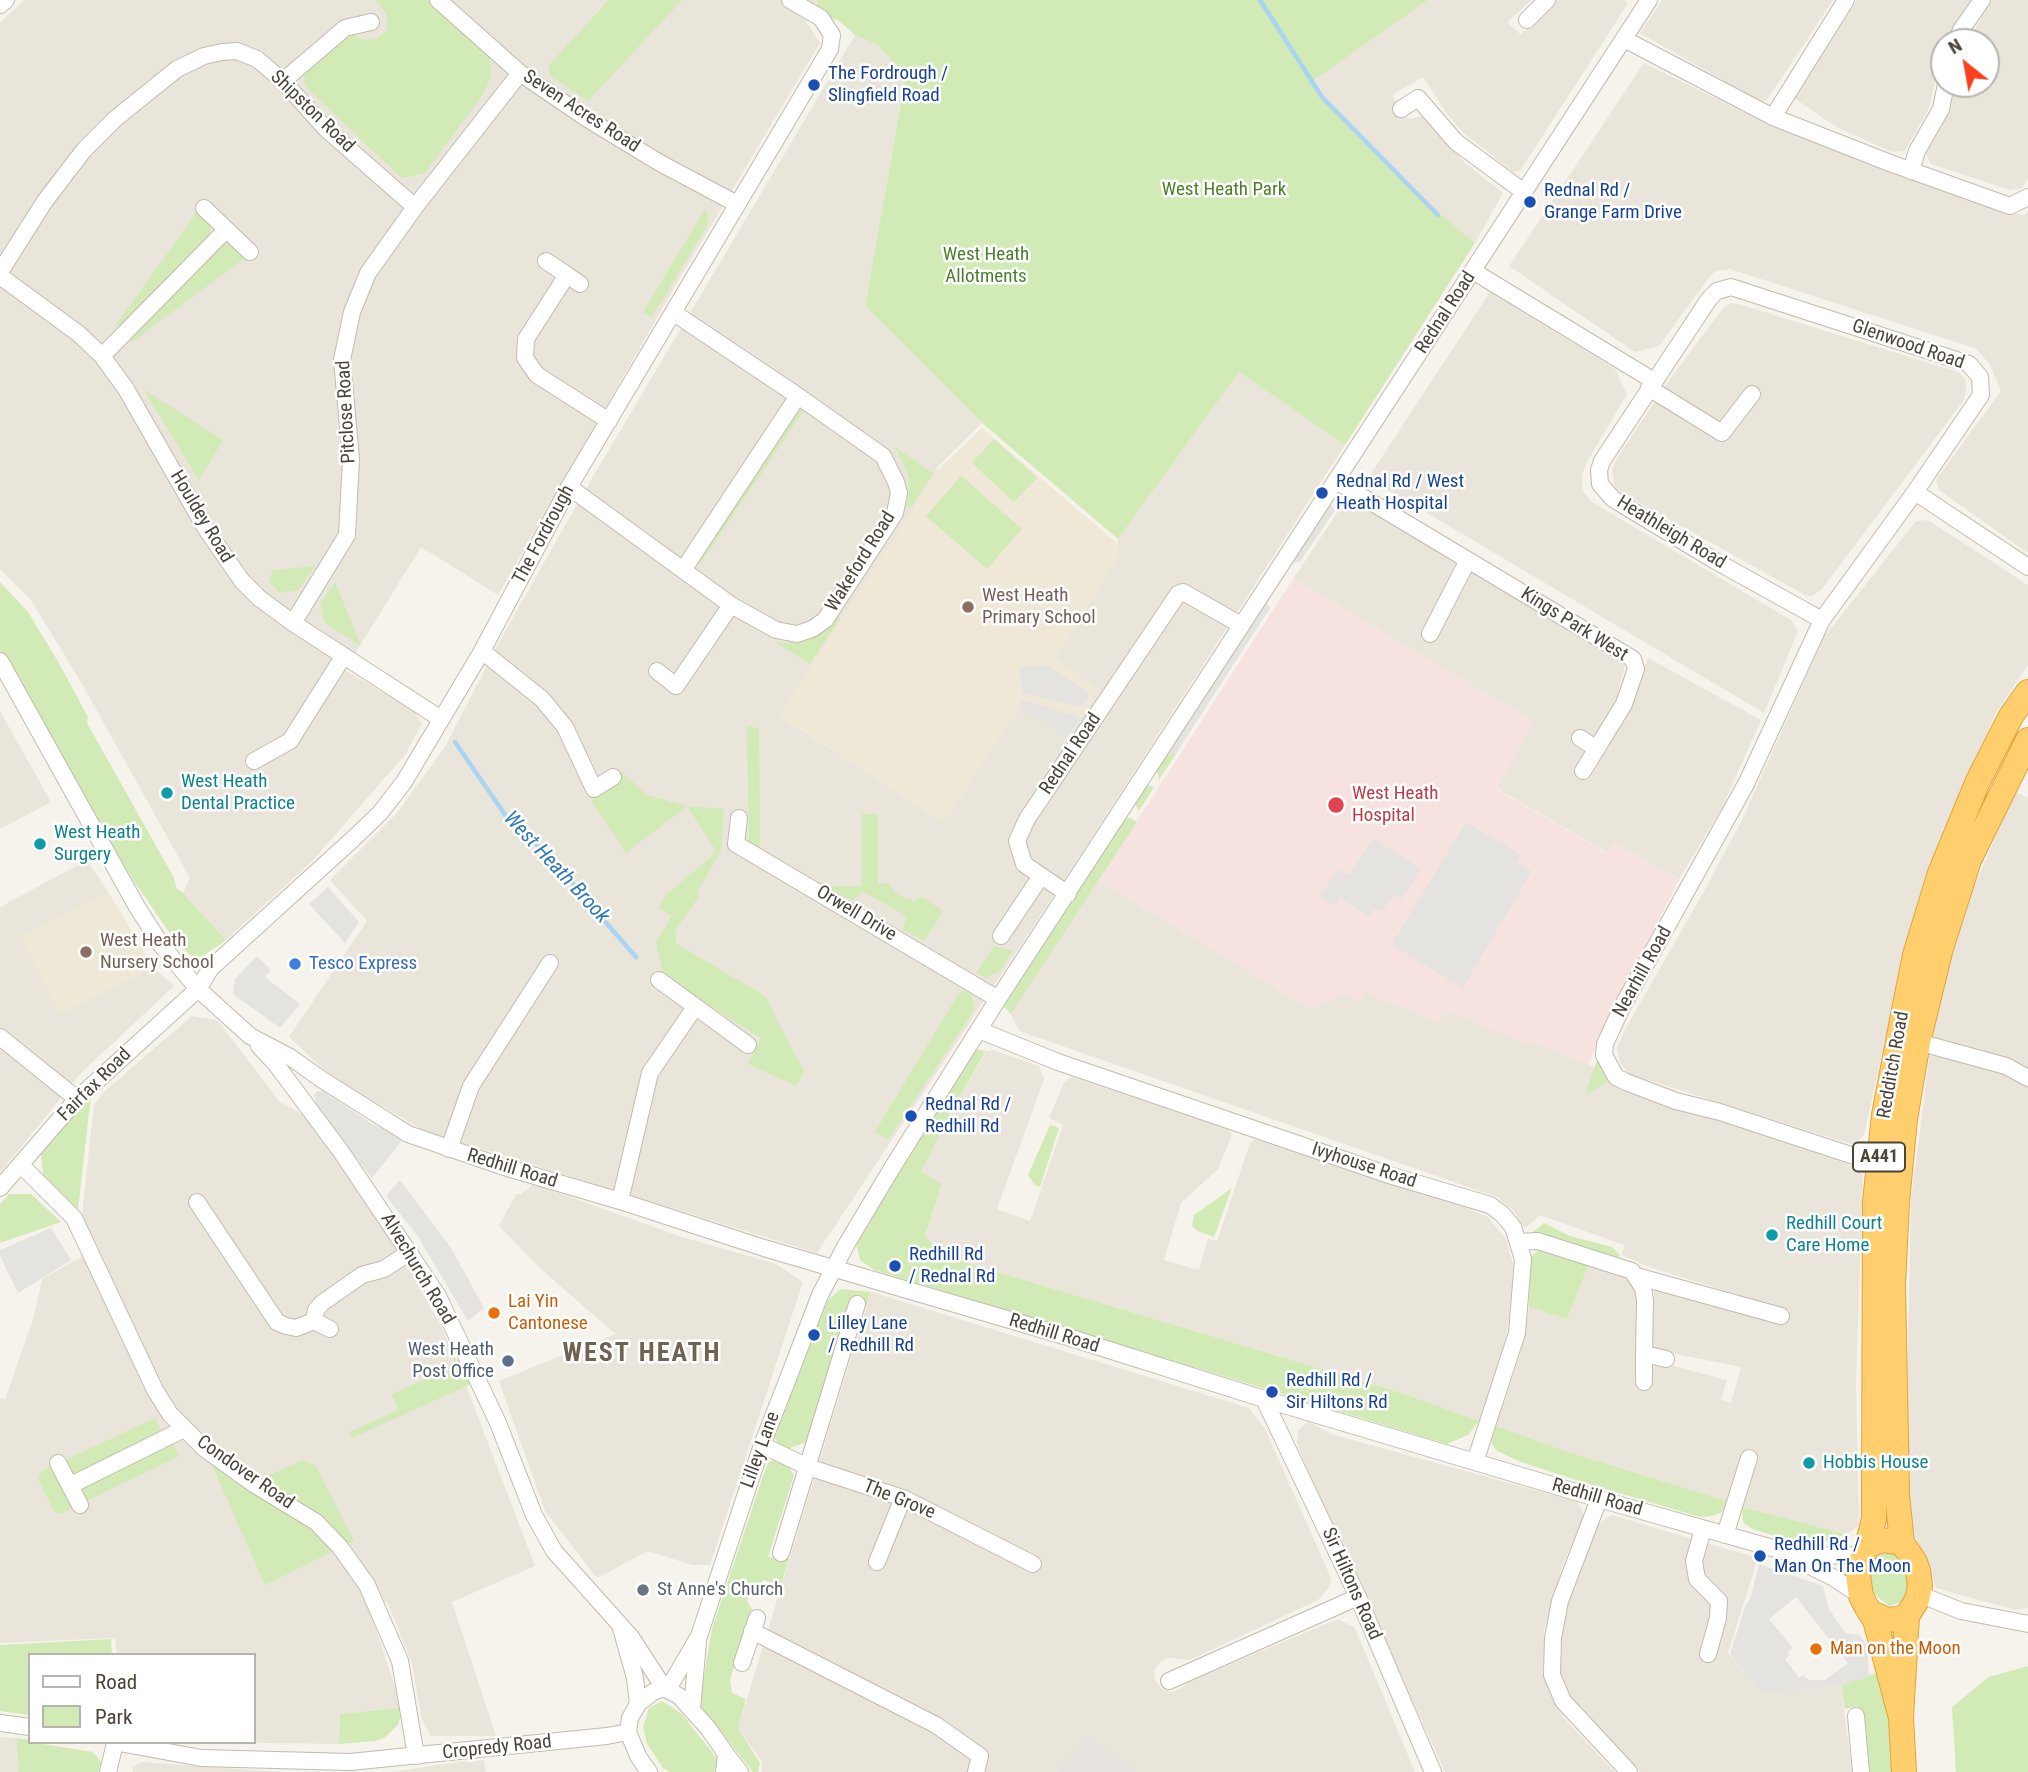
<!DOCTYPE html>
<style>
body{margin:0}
#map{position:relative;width:2028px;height:1772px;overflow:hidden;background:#f6f3ec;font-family:"Roboto Condensed",sans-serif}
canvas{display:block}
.legend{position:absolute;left:28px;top:1653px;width:228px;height:91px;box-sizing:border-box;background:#fff;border:2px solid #b7b4b0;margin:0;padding:9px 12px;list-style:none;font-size:21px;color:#4b4439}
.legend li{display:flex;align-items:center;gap:14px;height:35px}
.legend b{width:35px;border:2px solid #b7b4b0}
.north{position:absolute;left:1930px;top:28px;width:70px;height:70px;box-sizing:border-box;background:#fff;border:2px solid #b7b4b0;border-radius:50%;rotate:329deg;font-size:19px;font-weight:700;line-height:28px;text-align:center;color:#4b4439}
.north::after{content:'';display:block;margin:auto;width:24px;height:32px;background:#fc3f1d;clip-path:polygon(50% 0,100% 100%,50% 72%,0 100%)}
</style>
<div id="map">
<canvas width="2028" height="1772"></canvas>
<ul class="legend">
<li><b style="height:9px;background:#fff"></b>Road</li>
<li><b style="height:19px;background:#d2eab5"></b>Park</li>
</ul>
<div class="north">N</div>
</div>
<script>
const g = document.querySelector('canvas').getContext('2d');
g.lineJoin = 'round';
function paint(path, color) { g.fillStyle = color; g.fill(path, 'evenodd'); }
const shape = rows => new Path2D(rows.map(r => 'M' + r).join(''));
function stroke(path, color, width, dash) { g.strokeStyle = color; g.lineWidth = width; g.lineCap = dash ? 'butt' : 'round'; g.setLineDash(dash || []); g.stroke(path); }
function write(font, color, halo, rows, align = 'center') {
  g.font = font + ' "Roboto Condensed",sans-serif'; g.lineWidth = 5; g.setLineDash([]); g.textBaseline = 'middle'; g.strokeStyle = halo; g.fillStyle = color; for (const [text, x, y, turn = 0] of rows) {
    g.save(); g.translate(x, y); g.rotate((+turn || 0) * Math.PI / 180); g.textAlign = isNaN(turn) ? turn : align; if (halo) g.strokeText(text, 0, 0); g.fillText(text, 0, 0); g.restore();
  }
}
const residential = shape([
 [25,0,818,0,805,20,820,43,681,276,498,595,421,547,345,670,413,710,422,724,405,755,312,861,226,940,183,893,190,878,82,684,31,600,0,569,0,22],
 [1428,0,1532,0,1507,22,1521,35,1555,0,1624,0,1628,3,1520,171,1513,172,1464,133,1447,114,1423,77,1392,95,1408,119,1423,116,1465,163,1503,193,1475,243,1407,186,1310,83],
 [1662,0,1833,0,1767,100,1761,102,1640,33],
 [1857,0,1976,0,1948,42,1944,42,1929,109,1905,151,1892,152,1838,128,1794,98],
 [1992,0,2028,0,2028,178,2022,188,2009,190,1931,164,1925,152,1952,101,1955,84,1986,84,1986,42,1967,42],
 [855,35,876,44,906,73,865,306,982,423,936,468,938,470,780,716,944,822,1019,707,1068,738,1098,690,1055,659,1118,555,1118,539,1239,372,1345,445,1074,865,817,1253,427,1132,333,1078,289,1037,367,921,330,880,396,814,445,747,499,642,591,480],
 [1644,63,1766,123,2008,213,2024,215,2028,211,2028,553,1939,490,1936,480,2001,391,1990,365,1977,349,1730,269,1715,271,1707,280,1659,346,1635,352,1509,266],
 [1490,292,1615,369,1627,394,1587,462,1582,474,1582,490,1592,502,1791,620,1798,631,1764,713,1368,478],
 [1731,303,1742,305,1958,372,1965,379,1966,390,1964,400,1822,589,1812,596,1805,595,1618,491,1614,484,1612,470,1618,457,1665,386,1723,308],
 [1352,500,1624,661,1624,669,1616,701,1596,736,1592,737,1578,770,1591,777,1629,709,1648,658,1761,720,1722,808,1679,879,1614,843,1608,853,1496,788,1533,721,1293,579,1345,501],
 [1928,520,2028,585,2028,665,1997,711,1941,839,1909,933,1864,1134,1854,1145,1629,1074,1620,1063,1617,1048,1623,1033,1703,893,1742,820,1824,637,1916,521],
 [0,711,51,802,0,829],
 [2015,791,2028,798,2028,1608,2016,1610,1936,1588,1910,1523,1907,1400,1911,1199,1934,1023,1965,908],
 [87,860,109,893,22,937,60,1013,153,967,174,986,81,1073,0,1173,0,907],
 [1099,880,1312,1010,1343,994,1365,992,1438,1022,1446,1010,1533,1041,1588,1064,1606,1075,1721,1120,1853,1166,1863,1175,1856,1383,1859,1526,1846,1534,1742,1507,1757,1456,1745,1452,1727,1501,1562,1450,1496,1426,1521,1352,1529,1307,1567,1319,1589,1264,1619,1272,1635,1284,1640,1302,1636,1315,1638,1386,1650,1369,1658,1364,1666,1364,1727,1380,1721,1399,1731,1403,1741,1367,1650,1349,1649,1312,1654,1296,1654,1287,1785,1325,1790,1311,1646,1266,1622,1255,1624,1245,1540,1215,1525,1228,1513,1210,1497,1197,1019,1031,1011,1014],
 [192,1016,217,1020,280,1102,307,1117,395,1244,440,1324,462,1375,535,1566,452,1602,496,1736,431,1736,422,1720,412,1664,387,1601,369,1608,395,1687,400,1708,340,1714,339,1744,201,1742,254,1742,254,1655,117,1655,115,1638,0,1643,0,1398,5,1399,33,1320,42,1279,96,1249,82,1214,94,1105,106,1090],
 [993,1050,1039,1066,1044,1079,997,1209,1030,1221,1063,1125,1049,1118,1064,1082,1072,1077,1227,1128,1232,1135,1218,1169,1181,1203,1164,1260,1199,1270,1208,1239,1217,1241,1250,1143,1256,1139,1464,1207,1488,1217,1506,1239,1513,1264,1512,1302,1504,1346,1479,1421,1405,1394,944,1256,925,1237,942,1184,921,1172,952,1110,987,1051],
 [534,1184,679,1236,776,1264,803,1282,710,1565,692,1565,648,1551,597,1578,545,1511,499,1381,615,1334,541,1269,499,1226,516,1194,521,1194],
 [871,1292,1249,1408,1265,1429,1331,1578,1328,1589,1318,1600,1190,1660,1169,1658,1162,1661,1155,1669,1154,1679,1161,1688,1172,1692,1180,1689,1188,1682,1338,1619,1355,1628,1415,1772,1139,1772,1086,1736,1057,1772,762,1772,762,1762,738,1728],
 [1309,1422,1334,1435,1575,1501,1582,1509,1584,1518,1563,1563,1544,1629,1545,1679,1553,1701,1564,1718,1615,1772,1445,1772,1308,1472,1297,1443,1298,1430],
 [1611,1515,1758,1558,1728,1653,1764,1694,1841,1685,1852,1772,1641,1772,1577,1708,1565,1690,1558,1671,1558,1647,1568,1604,1598,1524],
 [0,1737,17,1738,18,1772,0,1772],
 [484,1760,486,1772,392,1772,458,1762],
 [142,1762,207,1767,283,1772,133,1772,132,1767]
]);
const industrial = shape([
 [1086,1736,1139,1772,1057,1772]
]);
const education = shape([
 [982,428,1118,544,1118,555,1055,659,1098,690,1067,738,1019,708,944,822,779,715,938,470],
 [109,893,153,967,60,1014,21,937]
]);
const medical = shape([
 [1293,579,1533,721,1496,789,1607,853,1614,843,1679,879,1588,1064,1533,1041,1528,1045,1447,1010,1438,1022,1365,992,1361,1002,1343,994,1312,1010,1099,880]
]);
const green = shape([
 [375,0,429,0,489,54,491,75,484,93,425,173,402,178,306,87,304,80,305,71,341,35,353,35,365,40,377,39,387,30,388,21,385,12],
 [609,0,682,0,588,101,549,75,549,65],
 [818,0,1428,0,1310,83,1407,186,1475,243,1345,445,1239,372,1118,539,982,423,865,306,906,74,876,44,855,35,839,21,831,18,816,5],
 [200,208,212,222,209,236,122,328,116,325],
 [705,209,709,218,707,226,652,317,643,312],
 [232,243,250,254,132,342,128,337,219,246],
 [143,389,223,440,199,480],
 [795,404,804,410,700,564,692,559],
 [994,439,1037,478,1014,502,972,463],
 [895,447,933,473,912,506,906,508,909,492,908,474],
 [961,476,1022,529,987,569,926,516],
 [315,566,298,590,280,593,269,582,273,570],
 [0,582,28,612,59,663,88,717,87,723,173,876,177,889,183,893,226,940,196,961,174,939,131,877,0,651],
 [335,582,361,646,324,622,320,604],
 [836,618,840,618,810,664,775,642,787,643,804,641],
 [747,726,759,728,760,849,749,841],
 [1177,752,1159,780,1157,770,1167,755],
 [622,772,647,795,687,806,724,809,721,851,696,894,699,896,675,931,677,944,765,996,804,1072,796,1086,748,1064,761,1038,664,977,656,942,672,916,659,908,664,897,712,856,715,849,687,806,626,853,592,802,594,789],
 [1147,785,1154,787,1139,811,1135,804],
 [862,814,878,814,878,884,889,883,896,894,913,901,922,897,943,911,924,941,903,929,907,916,862,891,853,901,825,886,862,886],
 [1130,818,1137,822,1011,1014,1002,1005,1123,819],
 [994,946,1012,951,1000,971,986,978,976,973],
 [966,991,972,996,975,1009,888,1140,875,1132,959,993],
 [976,1049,986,1051,952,1110,921,1172,942,1184,925,1236,944,1256,1405,1394,1479,1421,1468,1435,1447,1444,874,1270,860,1260,856,1242],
 [1599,1054,1611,1080,1585,1095],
 [91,1095,78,1210,43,1175,41,1154],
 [1050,1125,1059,1128,1040,1187,1035,1185,1028,1175],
 [1232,1188,1214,1237,1197,1231,1192,1226,1194,1215],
 [9,1194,31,1194,61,1222,0,1243,0,1204],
 [1544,1223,1570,1236,1612,1247,1620,1255,1619,1259,1529,1235],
 [1543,1249,1589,1264,1567,1319,1529,1307,1530,1258,1537,1251],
 [841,1289,871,1292,866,1307,853,1301,816,1419,806,1442,788,1449,779,1446,773,1434,828,1300],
 [453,1357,461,1362,473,1383,352,1438,349,1432,398,1410,392,1394,446,1370,454,1362],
 [155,1418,164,1438,169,1436,179,1456,60,1514,54,1511,38,1479,42,1471],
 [1496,1426,1562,1450,1727,1501,1722,1512,1712,1516,1700,1517,1592,1485,1521,1462,1497,1451,1491,1443],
 [205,1449,252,1483,303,1460,316,1466,354,1541,265,1585],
 [776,1458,788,1465,794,1475,768,1557,789,1559,781,1585,763,1580,760,1586,753,1584,747,1601,752,1609,730,1680,732,1693,746,1699,738,1728,760,1763,758,1772,753,1772,699,1704,712,1629,763,1476,768,1463],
 [1742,1507,1846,1534,1812,1547,1752,1529,1743,1522],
 [1892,1550,1910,1575,1910,1589,1904,1601,1889,1606,1873,1593,1869,1576,1875,1553],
 [111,1639,112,1655,30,1655,30,1715,0,1711,0,1645],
 [2028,1666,2028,1772,1956,1772,1952,1707,1989,1677],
 [1876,1673,1889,1698,1896,1772,1868,1772,1864,1718,1857,1706,1845,1709,1841,1685],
 [662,1701,682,1714,718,1760,714,1772,670,1772,663,1768,647,1744,643,1727,649,1708],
 [399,1708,400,1718,398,1725,384,1738,376,1741,339,1744,340,1714],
 [17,1738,30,1740,30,1742,93,1752,101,1762,98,1772,18,1772]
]);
const parking = shape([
 [1328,501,1335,510,1300,562,1288,562],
 [1265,600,1270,608,1177,752,1167,755],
 [1047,665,1090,694,1081,707,1022,693,1019,668],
 [1021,700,1081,717,1067,738,1019,707],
 [1466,822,1521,855,1516,863,1532,871,1463,988,1395,947,1393,942],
 [1373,838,1421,869,1402,899,1394,894,1382,912,1375,908,1369,917,1340,898,1335,906,1320,896,1338,869,1349,875],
 [328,887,359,922,345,943,309,904],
 [257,956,271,970,265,977,300,1004,280,1028,233,994,235,979],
 [318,1091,323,1091,372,1124,404,1138,372,1178,317,1107,314,1095],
 [400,1180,451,1248,484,1308,468,1321,417,1235,386,1196],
 [51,1228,71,1260,18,1293,0,1256,0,1250],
 [1759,1564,1823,1586,1829,1609,1845,1633,1859,1635,1867,1645,1869,1677,1841,1685,1763,1694,1730,1654,1746,1604,1750,1600],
 [1796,1597,1848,1663,1825,1680,1809,1680,1803,1675,1799,1678,1785,1659,1789,1655,1787,1652,1793,1648,1769,1619]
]);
const stream = shape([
 [1260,0,1322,97,1438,215],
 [455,742,508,819,533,840,553,864,586,896,602,918,636,957]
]);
const minor = shape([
 [438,0,520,73,586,118,660,163,737,204],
 [0,5,6,0],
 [1527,20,1547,0],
 [1624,39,1773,117,1890,163,2010,206,2028,197],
 [1956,42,1961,30,1982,0],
 [283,81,345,28,371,22],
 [1401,109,1418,98,1456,142,1524,192],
 [1773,117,1846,0],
 [1911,171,1917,151,1941,109,1946,84],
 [204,208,250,252],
 [546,261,567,275],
 [1473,271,1654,381],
 [0,272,45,201,84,150,115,119,177,69,204,56,222,52,237,51,257,59,283,81,325,128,415,207],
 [0,276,79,334,102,356,126,389,206,529,242,581,259,598,293,623,441,719],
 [580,284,567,275,526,339,525,358,537,375,609,421],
 [102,356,226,230],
 [1649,388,1722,433,1752,394],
 [1336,481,1633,659,1636,669,1624,704,1583,771],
 [569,487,731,605,776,630,797,634,812,629,825,620,895,513,899,493,896,482,883,456,798,396,674,313],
 [1915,492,1822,620,1712,559,1613,499,1600,484,1599,470,1602,461,1709,299,1717,291,1731,287,1969,364,1980,377,1981,395,1915,492,2028,567],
 [683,570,798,396],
 [1822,620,1746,784,1623,1005,1605,1044,1604,1055,1616,1077,1626,1082,1676,1101,1720,1112,1878,1164],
 [293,623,347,535,351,459,342,360,352,312,368,273,415,207,520,73],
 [1430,634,1468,560],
 [482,651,542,699,565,727,594,789,613,777],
 [0,661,137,907,162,946,198,989,250,1036,290,1057,321,1079,408,1134,501,1166,620,1201,764,1248,1068,1337,1264,1399,1599,1499,1801,1556,1863,1555],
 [657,671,676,686,731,605],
 [1580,738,1597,749],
 [254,761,290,741,343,657],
 [739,818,736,844,998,999],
 [1068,894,1024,864,1017,841,1027,819,1178,594,1183,592,1241,625],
 [1001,936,1041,876],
 [659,980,748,1045],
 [979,1030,1058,1062,1386,1174,1490,1205,1502,1214,1513,1227,1523,1259,1517,1333,1475,1462],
 [0,1037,77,1099],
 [1918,1042,2006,1066,2028,1078],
 [259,1046,275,1063,342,1153,438,1296,498,1423,534,1515,554,1551,631,1637,664,1688],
 [449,1149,471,1086,550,963],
 [21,1165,74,1218,155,1390,170,1414,205,1449,252,1483,316,1522,340,1547,367,1585,400,1661,416,1756],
 [0,1188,77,1099,198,989,211,968,354,838,380,813,404,782,482,651,569,487,830,49,832,35,821,18,790,0],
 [620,1201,650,1073,695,1007],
 [197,1202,277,1322,286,1326,296,1328,314,1321,316,1310,322,1303,362,1275,384,1269,410,1252],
 [1519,1242,1538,1241,1632,1271,1643,1288,1645,1300,1644,1354],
 [1636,1276,1781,1316],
 [314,1321,330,1329],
 [1644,1382,1644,1354,1666,1359],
 [1264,1399,1358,1597,1433,1772],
 [762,1445,808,1467,903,1498,1033,1564],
 [58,1463,80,1505],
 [71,1485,184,1429],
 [1599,1499,1560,1601,1553,1638,1552,1675,1563,1701,1629,1772],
 [1703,1529,1694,1561,1697,1579,1719,1601,1718,1618,1708,1654],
 [1725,1535,1749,1458],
 [781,1553,857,1304],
 [1801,1556,1812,1567,1834,1578,1861,1596],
 [877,1562,903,1498],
 [1919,1594,1961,1611,2028,1624],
 [621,1628,635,1678,638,1704],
 [752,1631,936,1725,980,1756,976,1772],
 [742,1663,757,1618],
 [1169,1681,1358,1597],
 [668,1689,699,1636,762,1445,787,1381,820,1295,846,1245,892,1168,998,999,1649,0],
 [692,1709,698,1642],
 [1856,1716,1861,1772],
 [0,1723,30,1727],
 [114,1742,201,1758,350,1762,607,1736,628,1732],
 [726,1754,740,1772],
 [108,1772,115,1743],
 [649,1772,638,1756,628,1732,630,1718,638,1704,653,1692,664,1688,679,1696,708,1728,726,1754,724,1772]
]);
const highway = shape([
 [1902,1543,1897,1494,1893,1285,1897,1202,1905,1119,1918,1042,1941,948,1969,860,2028,740],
 [1867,1546,1874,1519,1874,1490,1875,1202,1884,1115,1903,1015,1915,955,1940,873,1978,781,2011,716,2028,692],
 [1871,1613,1887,1620,1898,1619,1907,1616,1917,1600,1920,1586,1918,1571,1915,1562,1902,1543,1882,1540,1867,1546,1860,1564,1858,1575,1861,1596,1866,1606,1875,1620,1901,1718],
 [1904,1772,1901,1718,1907,1616]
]);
const markers = [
 [814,85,7,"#1a4fb4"],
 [1530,202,7,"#1a4fb4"],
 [1322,493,7,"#1a4fb4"],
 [968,607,7,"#8d6e63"],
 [167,793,7,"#0f9aa8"],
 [1336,805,9,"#e0444e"],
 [40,844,7,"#0f9aa8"],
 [86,952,7,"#8d6e63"],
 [295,964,7,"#3f7fe0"],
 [911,1116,7,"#1a4fb4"],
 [1772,1235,7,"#0f9aa8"],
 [895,1266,7,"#1a4fb4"],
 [494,1313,7,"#e8710a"],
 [814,1335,7,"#1a4fb4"],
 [508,1361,7,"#5c6f8a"],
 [1272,1392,7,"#1a4fb4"],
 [1809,1463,7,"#0f9aa8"],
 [1760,1556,7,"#1a4fb4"],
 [643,1590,7,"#6b7280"],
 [1816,1649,7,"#e8710a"]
];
const shields = [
 [1879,1157,52]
];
const shieldNames = [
 ["A441",1879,1157]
];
const transitNames = [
 ["The Fordrough /",828,74],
 ["Slingfield Road",828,96],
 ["Rednal Rd /",1544,191],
 ["Grange Farm Drive",1544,213],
 ["Rednal Rd / West",1336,482],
 ["Heath Hospital",1336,504],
 ["Rednal Rd /",925,1105],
 ["Redhill Rd",925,1127],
 ["Redhill Rd",909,1255],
 ["/ Rednal Rd",909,1277],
 ["Lilley Lane",828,1324],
 ["/ Redhill Rd",828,1346],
 ["Redhill Rd /",1286,1381],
 ["Sir Hiltons Rd",1286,1403],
 ["Redhill Rd /",1774,1545],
 ["Man On The Moon",1774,1567]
];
const streetNames = [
 ["Shipston Road",312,112,44],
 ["Seven Acres Road",581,112,33],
 ["Rednal Road",1446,313,-57],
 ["Glenwood Road",1908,345,19],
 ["Pitclose Road",347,412,-93],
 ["Houldey Road",201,517,59],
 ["Heathleigh Road",1671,533,31],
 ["The Fordrough",544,535,-62],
 ["Wakeford Road",861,562,-58],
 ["Kings Park West",1574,625,32],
 ["Rednal Road",1071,754,-56],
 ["Orwell Drive",856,914,31],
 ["Nearhill Road",1643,972,-61],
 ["Redditch Road",1894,1065,-80],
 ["Fairfax Road",95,1085,-45],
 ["Ivyhouse Road",1364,1166,18],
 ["Redhill Road",512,1169,17],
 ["Alvechurch Road",417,1269,59],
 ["Redhill Road",1054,1334,17],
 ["Lilley Lane",761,1450,-70],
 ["Condover Road",245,1473,35],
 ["Redhill Road",1597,1498,16],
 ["The Grove",899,1500,22],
 ["Sir Hiltons Road",1351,1584,66],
 ["Cropredy Road",497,1748,-6]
];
const parkNames = [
 ["West Heath Park",1224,190],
 ["West Heath",986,255],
 ["Allotments",986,277]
];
const educationNames = [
 ["West Heath",982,596],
 ["Primary School",982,618],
 ["West Heath",100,941],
 ["Nursery School",100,963]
];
const cultureNames = [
 ["West Heath",181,782],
 ["Dental Practice",181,804],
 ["West Heath",54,833],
 ["Surgery",54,855],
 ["Redhill Court",1786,1224],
 ["Care Home",1786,1246],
 ["Hobbis House",1823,1463]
];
const healthNames = [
 ["West Heath",1352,794],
 ["Hospital",1352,816]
];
const shopNames = [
 ["Tesco Express",309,964]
];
const foodNames = [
 ["Lai Yin",508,1302],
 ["Cantonese",508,1324],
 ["Man on the Moon",1830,1649]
];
const serviceNames = [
 ["West Heath",494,1350],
 ["Post Office",494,1372]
];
const worshipNames = [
 ["St Anne's Church",657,1590]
];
const waterNames = [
 ["West Heath Brook",556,868,47]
];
const districtNames = [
 ["WEST HEATH",642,1354]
];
paint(residential, '#eae5da');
paint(industrial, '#e6e2dd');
paint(education, '#efe8d6');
paint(medical, '#f6e3e0');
paint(green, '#d2eab5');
paint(parking, '#e5e3e0');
stroke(stream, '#a9d4f2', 4.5);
stroke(minor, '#c2bbae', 18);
stroke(highway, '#e0a43c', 26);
stroke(minor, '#fff', 16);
stroke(highway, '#ffcf6e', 24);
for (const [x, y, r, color] of markers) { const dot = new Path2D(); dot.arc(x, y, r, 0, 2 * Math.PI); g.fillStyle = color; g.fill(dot); stroke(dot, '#fff', 2.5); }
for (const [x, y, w] of shields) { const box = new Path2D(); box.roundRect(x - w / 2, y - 14.5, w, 29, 5); g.fillStyle = '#fff'; g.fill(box); stroke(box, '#4b4439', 2); }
write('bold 18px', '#4b4439', null, shieldNames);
write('19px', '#164399', '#fff', transitNames, 'left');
write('19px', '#4b4439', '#fff', streetNames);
write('19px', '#4a7f2a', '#fff', parkNames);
write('19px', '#785e54', '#fff', educationNames, 'left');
write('19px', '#0d838f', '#fff', cultureNames, 'left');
write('19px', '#be3a42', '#fff', healthNames, 'left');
write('19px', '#366cbe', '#fff', shopNames, 'left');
write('19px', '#c56008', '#fff', foodNames, 'left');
write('19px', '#4e5e75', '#fff', serviceNames, 'right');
write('19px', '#5b616d', '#fff', worshipNames, 'left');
write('italic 21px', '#2e7ab2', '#fff', waterNames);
g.letterSpacing = '2px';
write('bold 26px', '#6e6250', '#fff', districtNames);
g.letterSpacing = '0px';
</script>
